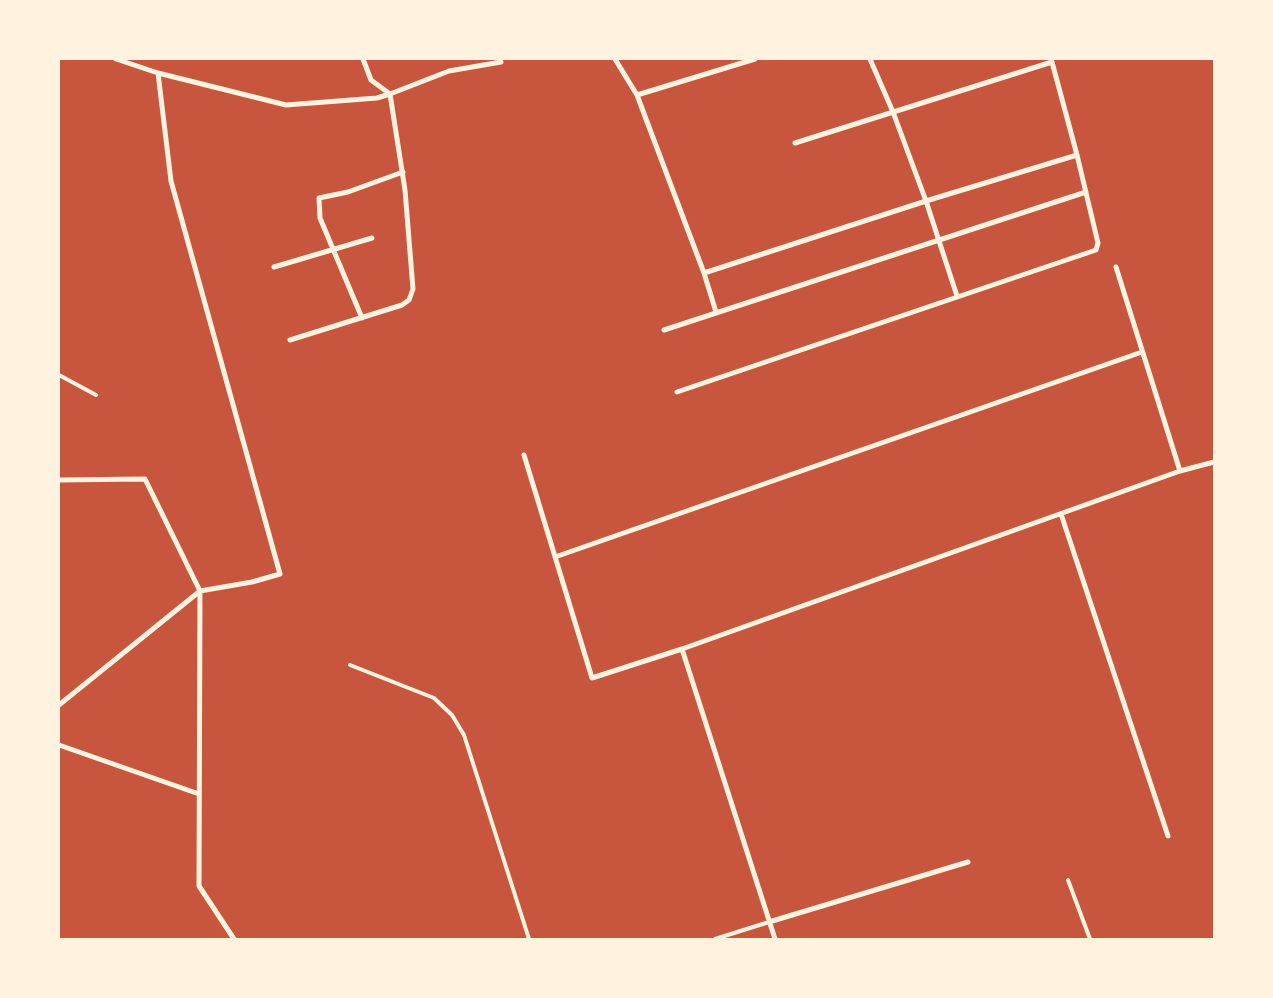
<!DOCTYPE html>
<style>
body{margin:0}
#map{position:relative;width:1273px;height:998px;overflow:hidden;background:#c8553d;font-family:"PT Sans",sans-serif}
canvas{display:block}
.frame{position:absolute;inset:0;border:60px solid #fff3e0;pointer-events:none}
</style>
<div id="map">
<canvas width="1273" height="998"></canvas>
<div class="frame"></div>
</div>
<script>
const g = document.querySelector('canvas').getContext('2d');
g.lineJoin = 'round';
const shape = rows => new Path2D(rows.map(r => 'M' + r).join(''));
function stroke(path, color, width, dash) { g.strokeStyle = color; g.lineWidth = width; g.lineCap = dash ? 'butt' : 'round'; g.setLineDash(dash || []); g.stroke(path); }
const service = shape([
 [59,375,96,395],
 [350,665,434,698,452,715,464,735,529,939],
 [1068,880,1090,939],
 [715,939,769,922]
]);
const minor = shape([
 [116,59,158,73,286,105,377,98,390,94,371,80,363,59],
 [615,59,637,95,704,273,926,201,1077,155],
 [870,59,893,112,926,201,957,296],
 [637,95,755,59],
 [795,143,1052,62,1051,59],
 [274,267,372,238],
 [1116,267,1180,471],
 [704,273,716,312],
 [362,318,320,218,319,198,348,192,403,172],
 [664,330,1086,192],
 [290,340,402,305,409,300,413,289,405,190,390,94,449,71,501,62],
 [677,392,1096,250,1098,243,1077,155,1052,62],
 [524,455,592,678,682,649],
 [59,480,145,479,200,591,252,582,280,574,171,181,158,73],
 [1061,514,1168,836],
 [555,557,1142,352],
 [200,591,199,886,234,939],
 [59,705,200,591],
 [59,745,199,794],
 [769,922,968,862],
 [775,939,682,649,1180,471,1214,462]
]);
stroke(service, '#fff3e0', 4);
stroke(minor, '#fff3e0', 5);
</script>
